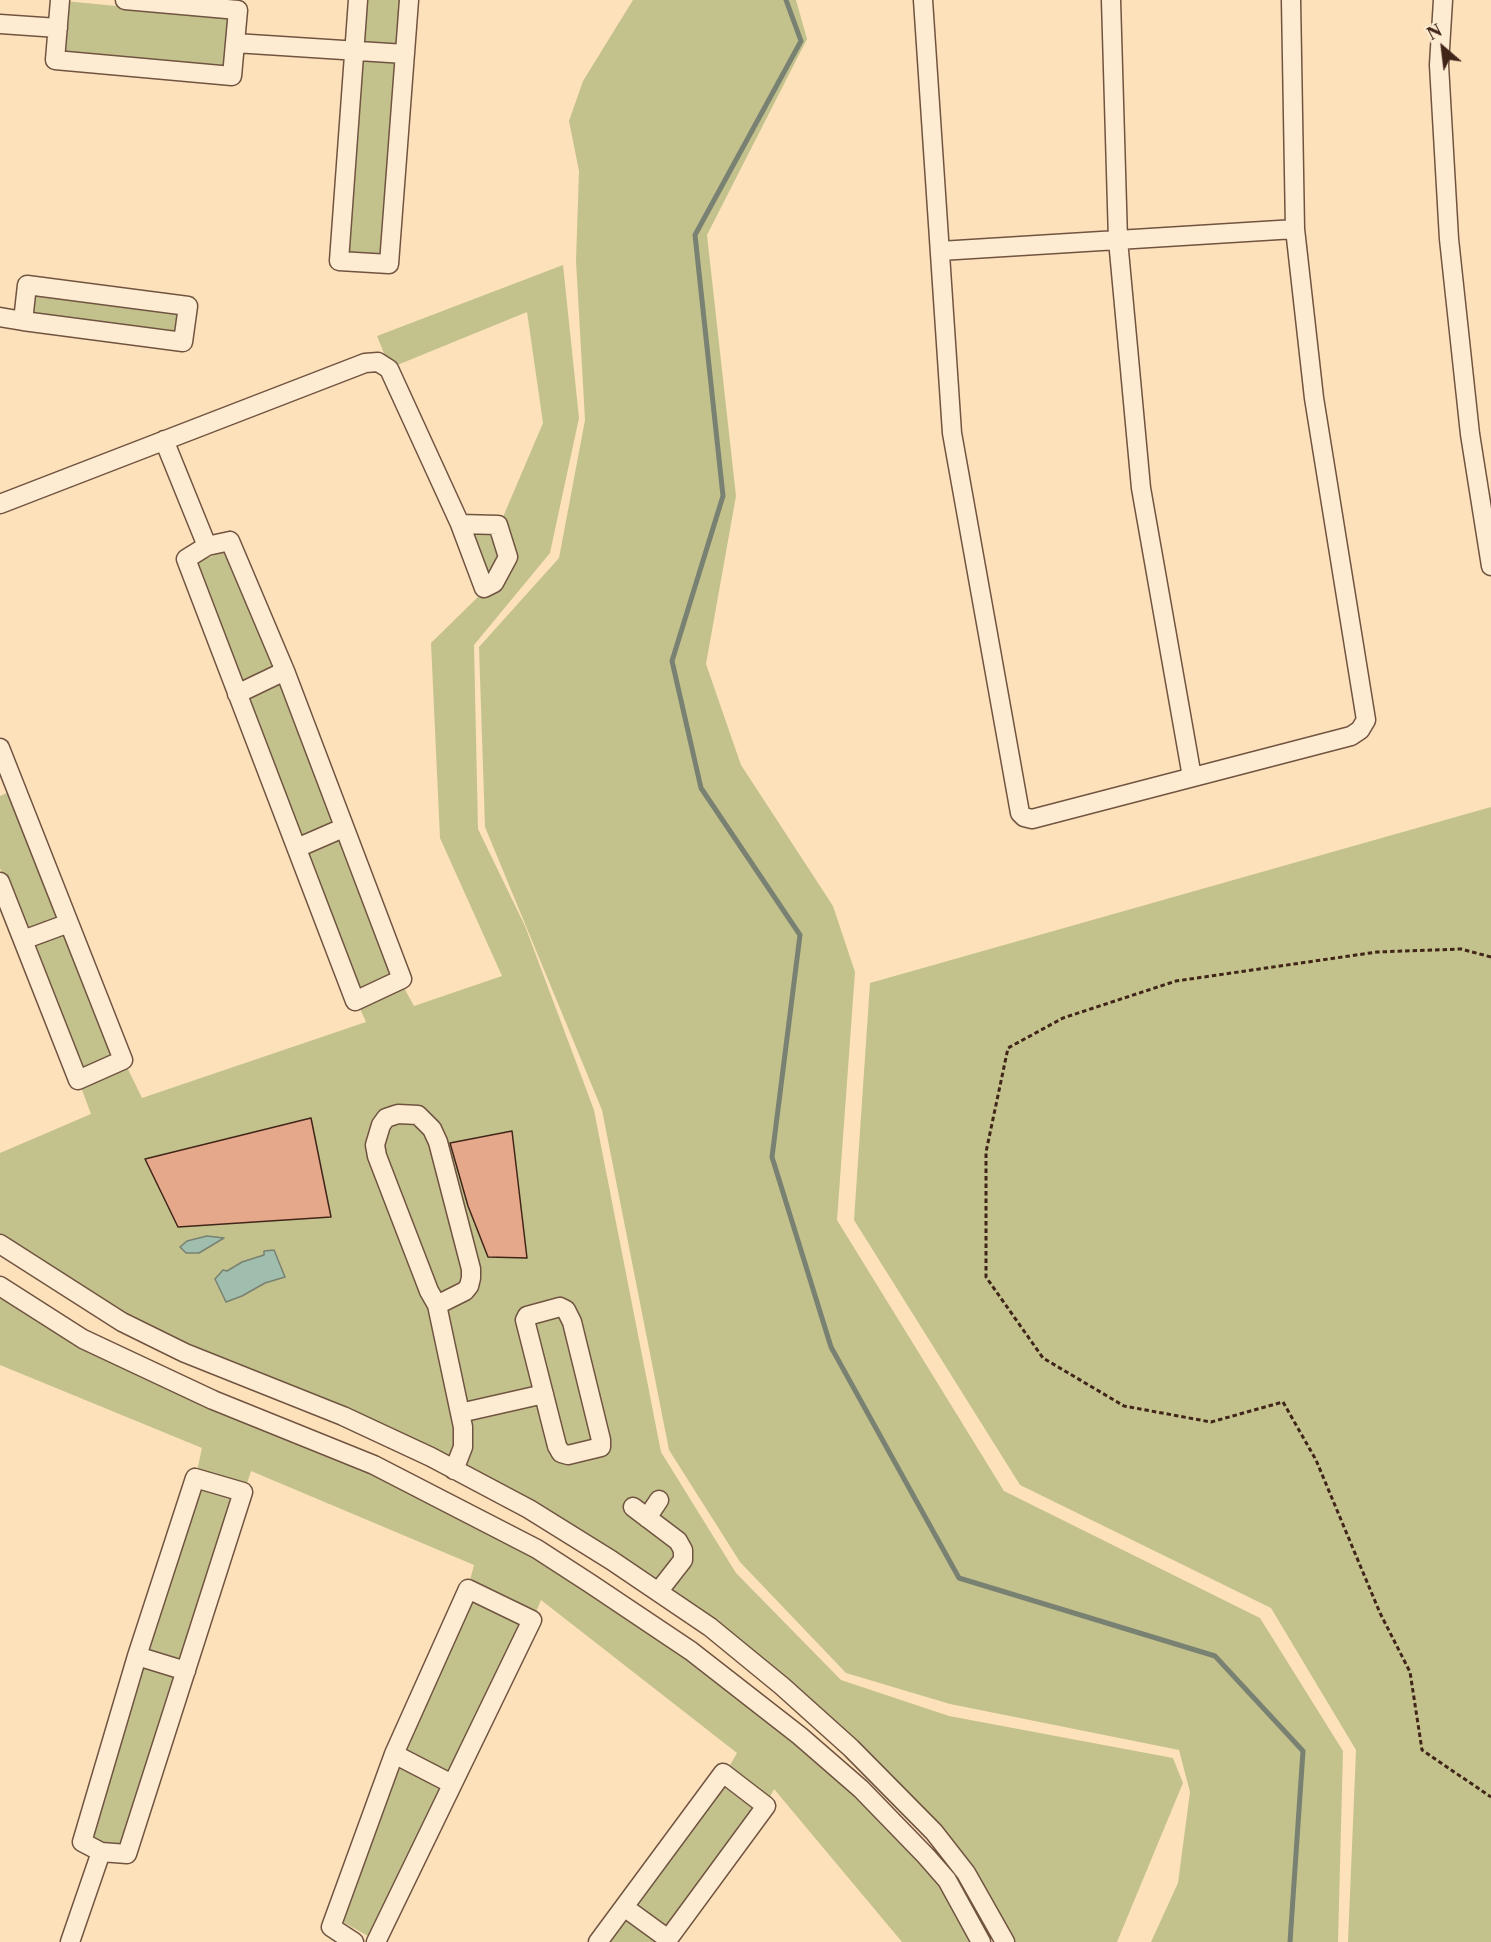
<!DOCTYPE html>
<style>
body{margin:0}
#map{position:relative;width:1491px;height:1942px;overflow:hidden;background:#fde1ba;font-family:"Libre Caslon Text",serif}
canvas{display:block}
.north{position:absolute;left:1413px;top:18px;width:60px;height:60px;-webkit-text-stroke:4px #feecd2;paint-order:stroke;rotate:332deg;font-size:16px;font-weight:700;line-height:24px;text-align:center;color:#412519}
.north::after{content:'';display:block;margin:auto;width:21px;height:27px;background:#412519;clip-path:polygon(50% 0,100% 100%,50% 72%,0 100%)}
</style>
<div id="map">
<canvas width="1491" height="1942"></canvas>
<div class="north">N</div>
</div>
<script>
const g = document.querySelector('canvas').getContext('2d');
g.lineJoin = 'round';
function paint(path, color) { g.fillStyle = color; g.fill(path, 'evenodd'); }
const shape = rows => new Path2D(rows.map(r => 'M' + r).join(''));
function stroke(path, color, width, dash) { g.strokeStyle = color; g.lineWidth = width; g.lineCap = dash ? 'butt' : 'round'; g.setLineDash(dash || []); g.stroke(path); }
const green = shape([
 [366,0,400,0,396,46,363,43],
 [633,0,796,0,807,39,707,235,736,496,706,664,741,765,833,906,855,972,837,1220,1004,1491,1260,1618,1343,1751,1338,1942,1151,1942,1178,1883,1190,1792,1179,1750,950,1704,846,1673,740,1562,669,1450,602,1110,485,827,479,647,559,558,585,420,576,261,579,171,569,121,583,81],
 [65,1,229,17,224,68,62,53],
 [360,56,396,59,381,256,345,254],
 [563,265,579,418,550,553,474,645,478,829,525,926,594,1110,661,1452,736,1573,841,1680,949,1716,1173,1758,1183,1783,1117,1942,1008,1942,970,1870,783,1685,530,1507,186,1352,0,1242,0,1153,91,1114,79,1082,125,1063,142,1098,366,1022,357,1002,402,984,414,1006,502,976,440,838,431,643,484,591,510,557,500,524,543,423,527,312,390,368,377,336],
 [31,290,183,311,180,337,29,317],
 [464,528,495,528,504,555,485,585],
 [227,550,277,668,240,687,193,564],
 [281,681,336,825,299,842,246,699],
 [12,791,63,920,25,935,0,868,0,796],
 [1491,807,1491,1942,1348,1942,1356,1750,1271,1608,1020,1485,854,1220,870,983],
 [340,837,395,977,357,995,303,852],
 [66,931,116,1058,80,1074,30,944],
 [0,1290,372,1468,535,1553,635,1619,795,1739,856,1794,940,1882,973,1942,902,1942,774,1789,767,1803,726,1772,737,1753,541,1600,533,1619,468,1588,474,1565,251,1471,245,1490,196,1475,202,1448,0,1365],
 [200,1487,236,1496,183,1660,146,1652],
 [472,1601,523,1625,451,1775,405,1749],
 [142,1665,177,1675,123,1846,88,1840],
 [397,1767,440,1787,368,1936,341,1921],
 [725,1780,760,1806,667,1933,630,1906],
 [625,1917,659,1942,606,1942]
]);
const water = shape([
 [207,1236,224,1238,199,1253,186,1253,180,1247,187,1241,207,1236],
 [274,1250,285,1277,265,1283,242,1296,226,1302,215,1279,223,1270,227,1271,242,1262,264,1255,264,1251,274,1250]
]);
const stream = shape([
 [786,0,801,41,695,235,723,496,672,661,701,788,800,935,772,1157,831,1347,959,1578,1215,1656,1303,1751,1290,1942]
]);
const building = shape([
 [311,1118,331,1217,178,1227,145,1159,311,1118],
 [512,1131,527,1258,488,1257,468,1206,450,1143,512,1131]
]);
const path = shape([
 [1491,957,1461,949,1377,952,1176,981,1063,1018,1008,1048,986,1152,986,1277,1043,1358,1124,1406,1211,1422,1283,1402,1316,1460,1380,1613,1410,1672,1422,1750,1491,1797]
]);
const minor = shape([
 [60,0,55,60,232,76,238,10,125,0],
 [358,0,339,261,389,264,409,0],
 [923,0,952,433,1020,813,1024,817,1032,819,1351,736,1360,730,1366,720,1314,398,1295,229,1291,0],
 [1111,0,1118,240,1141,488,1192,777],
 [1443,0,1439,65,1449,239,1470,434,1491,566],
 [0,24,58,28],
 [235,43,405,54],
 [940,251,1295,229],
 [0,317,23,321,183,342,188,306,27,285,23,321],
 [164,440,207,546],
 [0,504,365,363,378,362,389,369,460,524],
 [460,524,498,525,508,557,494,583,484,588,460,524],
 [230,541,285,671,402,979,355,1001,186,559,207,546,230,541],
 [237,694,285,671],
 [0,748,123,1060,78,1080,0,882],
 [297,848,343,828],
 [23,940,69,923],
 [0,1244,122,1322,185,1353,343,1416,431,1457,529,1509,611,1560,710,1627,782,1686,851,1748,934,1832,966,1873,1005,1942],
 [0,1286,83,1339,213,1400,374,1465,537,1549,591,1584,691,1651,800,1736,861,1789,926,1856,947,1880,981,1942],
 [437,1305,465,1291,469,1286,471,1278,471,1269,438,1142,432,1129,418,1115,398,1114,386,1118,381,1125,375,1145,377,1156,429,1291,437,1305,463,1427,463,1447,454,1470],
 [560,1307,566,1310,572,1322,601,1440,601,1447,568,1455,561,1453,557,1446,525,1320,527,1316,560,1307],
 [460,1413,544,1394],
 [195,1478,243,1492,127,1854,101,1852,82,1842,137,1656,195,1478],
 [633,1507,678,1541,683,1550,683,1560,658,1592],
 [647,1518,659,1500],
 [137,1656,186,1671],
 [394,1754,452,1784],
 [624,1907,668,1939],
 [70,1942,101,1852],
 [354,1942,331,1927,394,1754,468,1589,532,1620,376,1942],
 [598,1942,723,1773,766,1806,666,1942]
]);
paint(green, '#c3c28d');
paint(water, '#9fbead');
stroke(water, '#798172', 1.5);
stroke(stream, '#798172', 5);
paint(building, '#e5a88a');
stroke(building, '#412519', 1.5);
stroke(minor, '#705441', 21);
stroke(path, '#412519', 3, [4.5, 3]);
stroke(minor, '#feecd2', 18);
</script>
